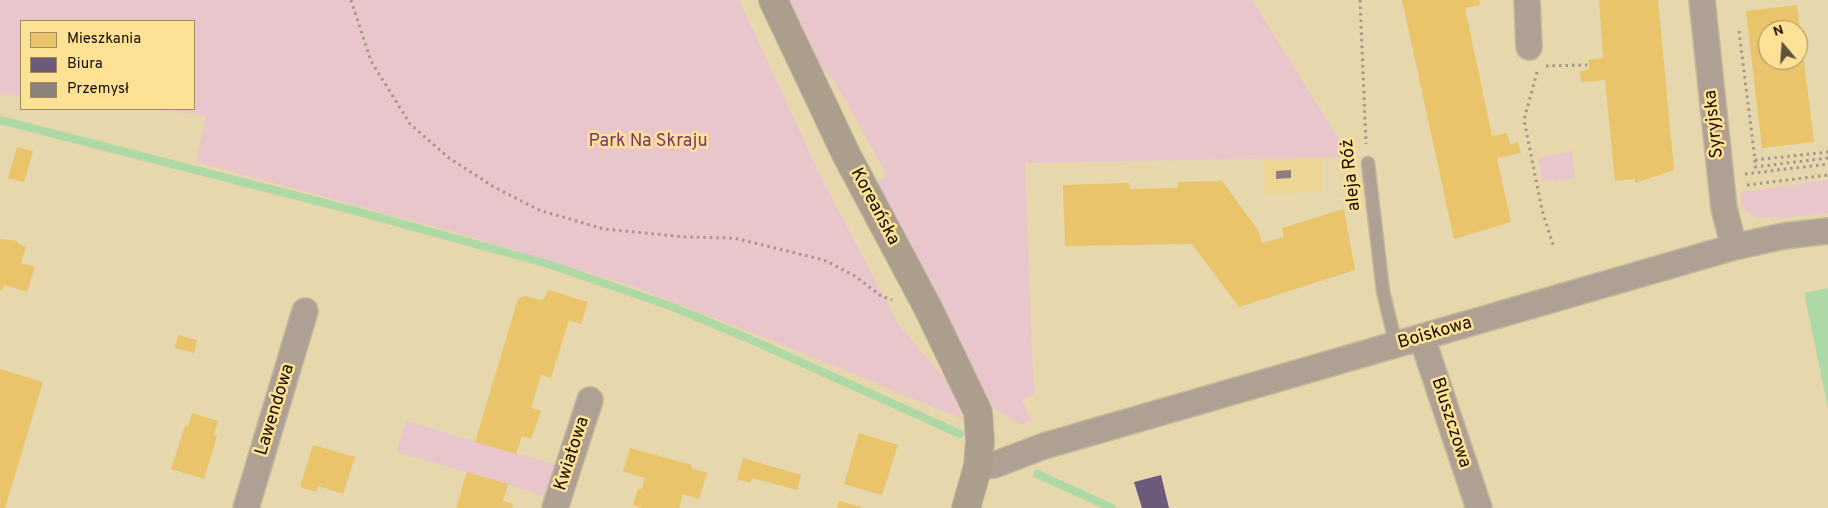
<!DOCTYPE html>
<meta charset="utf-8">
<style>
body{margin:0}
#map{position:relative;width:1828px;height:508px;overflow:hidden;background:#e6d7ad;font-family:Overpass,sans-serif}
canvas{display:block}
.legend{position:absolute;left:20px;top:20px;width:175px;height:90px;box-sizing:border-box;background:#fde296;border:1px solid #a08c5a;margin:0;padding:6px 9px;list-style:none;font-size:15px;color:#140c00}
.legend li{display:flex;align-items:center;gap:10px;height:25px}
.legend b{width:25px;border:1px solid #a08c5a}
.north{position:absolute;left:1758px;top:20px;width:50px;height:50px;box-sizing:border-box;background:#fde296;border:1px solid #a08c5a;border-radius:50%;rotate:342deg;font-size:14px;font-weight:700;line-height:20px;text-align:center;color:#140c00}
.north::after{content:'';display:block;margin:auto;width:18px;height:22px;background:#5e533d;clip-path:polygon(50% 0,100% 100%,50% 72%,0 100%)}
</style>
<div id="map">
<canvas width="1828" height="508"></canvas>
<ul class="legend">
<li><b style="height:14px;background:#e9c46a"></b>Mieszkania</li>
<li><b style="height:14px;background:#6d597a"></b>Biura</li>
<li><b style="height:14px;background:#8a817c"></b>Przemysł</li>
</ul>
<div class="north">N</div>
</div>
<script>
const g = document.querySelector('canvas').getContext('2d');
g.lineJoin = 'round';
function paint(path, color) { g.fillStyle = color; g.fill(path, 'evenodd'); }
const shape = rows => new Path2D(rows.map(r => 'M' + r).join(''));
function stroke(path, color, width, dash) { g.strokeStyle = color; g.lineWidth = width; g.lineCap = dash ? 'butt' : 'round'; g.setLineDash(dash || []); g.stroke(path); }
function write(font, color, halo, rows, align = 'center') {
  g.font = font + ' Overpass,sans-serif'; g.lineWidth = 5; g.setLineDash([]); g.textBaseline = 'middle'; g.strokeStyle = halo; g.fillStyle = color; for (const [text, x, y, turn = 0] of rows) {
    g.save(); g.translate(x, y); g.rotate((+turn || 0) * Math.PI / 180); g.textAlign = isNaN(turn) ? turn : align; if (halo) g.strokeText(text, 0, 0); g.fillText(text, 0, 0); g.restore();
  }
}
const built = shape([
 [1322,158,1323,192,1265,194,1263,160]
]);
const green = shape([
 [0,0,739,0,820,175,898,324,952,387,962,419,781,344,632,286,454,232,196,162,206,115,148,109,194,109,194,21,21,21,21,96,0,94],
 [784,0,1252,0,1350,157,1025,163,1032,352,1035,394,1022,400,1031,420,1021,425,994,409,872,186,887,175,834,80,810,57],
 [1572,151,1575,178,1555,182,1554,179,1543,181,1538,158],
 [1828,180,1828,213,1793,217,1759,218,1748,213,1742,206,1741,192],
 [406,421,554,464,545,497,508,484,396,452]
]);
const water = shape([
 [1828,288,1828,408,1804,293]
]);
const homes = shape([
 [1402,0,1479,0,1480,5,1465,8,1492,136,1507,133,1510,144,1518,142,1521,153,1497,158,1511,222,1454,239],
 [1599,0,1658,0,1674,170,1635,183,1635,179,1615,181,1605,80,1581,82,1580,71,1589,70,1588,60,1603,58],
 [1797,5,1814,142,1762,148,1746,11],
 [1768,30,1798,30,1798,60,1768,60],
 [17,147,33,151,24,182,8,178],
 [1222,181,1258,230,1262,243,1284,237,1282,228,1344,209,1355,270,1239,307,1192,244,1065,246,1063,185,1129,183,1130,189,1178,188,1178,182],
 [0,239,17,241,19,244,26,247,21,263,35,267,27,292,4,285,2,291,0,290],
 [548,290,588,302,581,324,569,320,551,378,541,375,531,408,541,411,531,439,522,436,516,454,475,442,518,299,525,296,541,300,544,299],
 [178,335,197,340,194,353,175,348],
 [0,369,43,382,5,508,0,508],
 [192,413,218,421,214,435,217,436,204,479,171,469,185,426,188,427],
 [859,433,898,445,882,495,844,484],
 [313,445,355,457,343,494,318,486,316,492,300,487],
 [630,448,692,465,691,468,707,473,699,499,683,494,679,508,642,508,633,505,638,489,641,490,645,478,623,471],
 [743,458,801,475,797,490,752,478,750,483,737,479],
 [467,472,508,484,503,501,513,504,512,508,456,508],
 [839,501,861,507,861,508,837,508]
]);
const offices = shape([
 [1161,475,1169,508,1142,508,1134,482]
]);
const industry = shape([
 [1291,170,1291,178,1276,179,1276,171]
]);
const stream = shape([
 [0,120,352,210,548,264,673,307,752,340,960,434],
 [1037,474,1112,508]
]);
const path = shape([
 [351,0,371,61,410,124,449,158,494,187,539,210,604,229,685,237,734,238,824,260,855,276,881,296,892,300],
 [1360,0,1366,144],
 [1739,31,1755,160,1828,152],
 [1546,66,1587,65],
 [1537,72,1524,120,1542,210,1554,248],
 [1755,160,1755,167,1828,158],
 [1745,174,1828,164],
 [1747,185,1828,175]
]);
const lane = shape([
 [1368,163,1383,291,1396,345]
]);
const street = shape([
 [1527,0,1529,47],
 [1702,0,1724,208,1734,247],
 [1422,338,1479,508],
 [978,466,994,465,1044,446,1734,247,1784,236,1828,231],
 [246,508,305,311],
 [555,508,590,400]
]);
const secondary = shape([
 [773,0,847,156,928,308,978,412,980,441,978,466,966,508]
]);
const streetNames = [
 ["Syryjska",1715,124,-96],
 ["aleja Róż",1352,175,-96],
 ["Koreańska",874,207,62],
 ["Boiskowa",1435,334,-16],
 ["Lawendowa",276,410,-73],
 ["Bluszczowa",1450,423,72],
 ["Kwiatowa",573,454,-72]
];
const parkNames = [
 ["Park Na Skraju",648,142]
];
paint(built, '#edd695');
paint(green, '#e9c6cc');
paint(water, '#aed9a7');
paint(homes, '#e9c46a');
paint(offices, '#6d597a');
paint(industry, '#8a817c');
stroke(stream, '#aed9a7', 8);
stroke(lane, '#c3b899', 15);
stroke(street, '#c3b899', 28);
stroke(secondary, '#c3b899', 30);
stroke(path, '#a3988a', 3, [2.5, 4]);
stroke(lane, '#aea093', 12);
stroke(street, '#aea093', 25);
stroke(secondary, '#ac9e8d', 28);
write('18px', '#140c00', '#fde296', streetNames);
write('18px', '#7a3275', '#fde296', parkNames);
</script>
